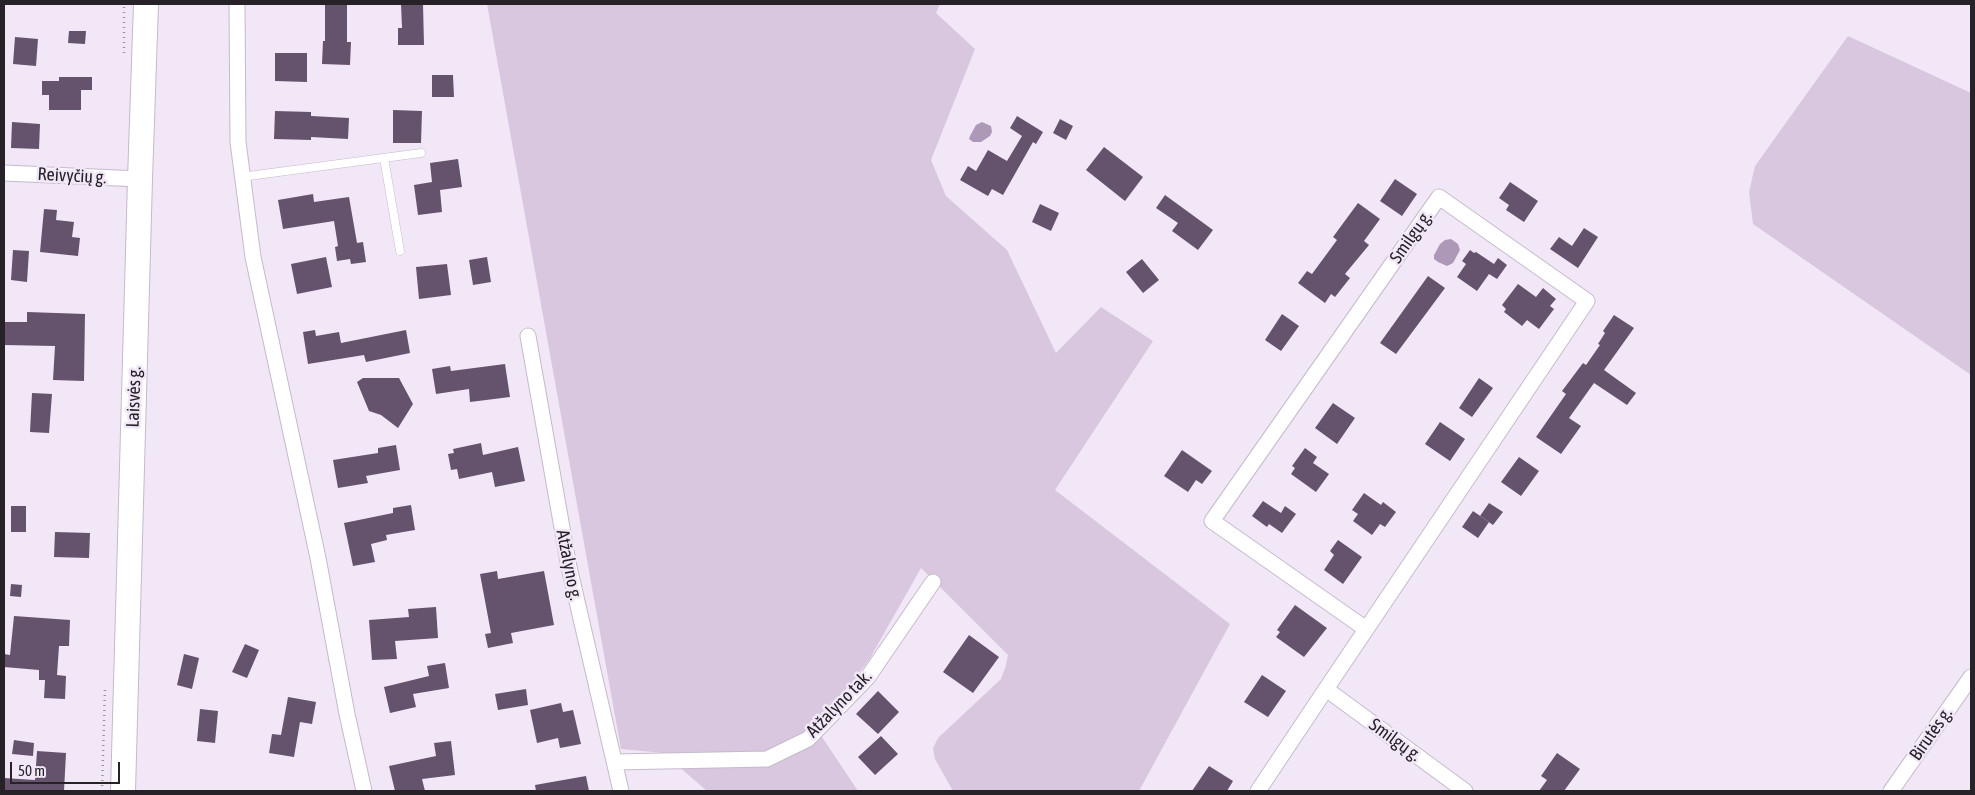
<!DOCTYPE html>
<meta charset="utf-8">
<style>
body{margin:0}
#map{position:relative;width:1975px;height:795px;overflow:hidden;background:#f2e7f7;font-family:"Asap Condensed",sans-serif}
canvas{display:block}
.frame{position:absolute;inset:0;border:5px solid #262227;pointer-events:none}
.scale{position:absolute;left:10px;top:762px;width:110px;height:22px;box-sizing:border-box;border:2px solid #262227;border-top:0;padding-left:6px;font-size:15px;line-height:18px;white-space:nowrap;color:#262227;-webkit-text-stroke:4px #f2e7f7;paint-order:stroke}
</style>
<div id="map">
<canvas width="1975" height="795"></canvas>
<div class="frame"></div>
<div class="scale">50 m</div>
</div>
<script>
const g = document.querySelector('canvas').getContext('2d');
g.lineJoin = 'round';
function paint(path, color) { g.fillStyle = color; g.fill(path, 'evenodd'); }
const shape = rows => new Path2D(rows.map(r => 'M' + r).join(''));
function stroke(path, color, width, dash) { g.strokeStyle = color; g.lineWidth = width; g.lineCap = dash ? 'butt' : 'round'; g.setLineDash(dash || []); g.stroke(path); }
function write(font, color, halo, rows, align = 'center') {
  g.font = font + ' "Asap Condensed",sans-serif'; g.lineWidth = 5; g.setLineDash([]); g.textBaseline = 'middle'; g.strokeStyle = halo; g.fillStyle = color; for (const [text, x, y, turn = 0] of rows) {
    g.save(); g.translate(x, y); g.rotate((+turn || 0) * Math.PI / 180); g.textAlign = isNaN(turn) ? turn : align; if (halo) g.strokeText(text, 0, 0); g.fillText(text, 0, 0); g.restore();
  }
}
const green = shape([
 [487,4,940,4,936,13,975,49,931,160,946,196,1007,250,1056,353,1101,307,1153,341,1055,490,1230,624,1139,791,953,791,935,759,933,748,938,738,1001,679,1006,665,1008,655,921,568,869,660,856,677,812,722,858,791,707,791,663,753,621,749],
 [1848,36,1971,93,1971,375,1753,224,1749,192,1755,166]
]);
const water = shape([
 [982,122,991,126,992,132,990,136,981,142,973,142,969,139,970,136,976,125],
 [1451,239,1458,244,1460,250,1453,263,1447,266,1438,262,1434,259,1434,255,1440,244,1445,240]
]);
const building = shape([
 [325,4,347,4,347,42,351,42,350,65,322,64,323,41,325,41],
 [401,4,423,4,424,45,398,45,398,28,402,28],
 [69,31,86,31,85,44,68,43],
 [15,37,38,39,36,66,13,64],
 [275,53,307,53,307,82,275,81],
 [432,75,453,75,454,97,432,97],
 [59,77,92,77,92,90,81,90,81,110,49,110,49,95,42,95,42,81,59,81],
 [393,110,422,111,421,143,393,143],
 [275,111,311,112,311,116,349,118,348,139,311,137,311,140,274,139],
 [1017,116,1043,132,1036,144,1033,142,1003,195,992,189,988,196,960,180,968,166,976,171,988,150,1007,161,1022,136,1010,128],
 [1060,119,1073,126,1066,140,1053,133],
 [12,122,40,124,39,149,11,148],
 [1104,147,1143,177,1125,201,1086,170],
 [458,159,462,187,440,190,442,212,418,215,414,185,432,182,430,163],
 [1395,179,1417,194,1402,216,1380,201],
 [1510,182,1538,201,1524,222,1506,210,1509,205,1499,198],
 [313,194,314,202,349,197,357,243,363,242,366,262,351,264,350,259,337,261,335,247,338,246,334,221,283,229,278,200],
 [1165,195,1213,230,1198,250,1172,231,1178,223,1156,208],
 [1358,203,1380,219,1364,241,1369,245,1345,274,1350,278,1335,297,1331,294,1325,303,1298,283,1307,271,1312,274,1337,240,1333,237],
 [1040,204,1059,213,1051,231,1032,222],
 [44,209,57,210,56,220,74,222,72,237,80,238,78,256,40,252],
 [1584,228,1598,237,1578,268,1550,249,1559,237,1572,246],
 [13,250,29,251,27,282,11,280],
 [1470,250,1474,253,1476,252,1494,264,1498,258,1507,265,1497,279,1489,274,1477,291,1457,277,1466,264,1462,261],
 [326,257,332,287,297,294,291,264],
 [487,257,491,282,473,285,469,260],
 [1142,259,1159,280,1143,293,1126,272],
 [447,264,451,295,419,299,416,267],
 [1428,276,1445,288,1396,354,1380,343],
 [1518,284,1536,297,1543,288,1556,299,1550,306,1554,309,1539,329,1527,320,1522,326,1504,312,1506,309,1502,305],
 [27,312,85,314,84,381,53,380,55,346,4,345,4,322,27,322],
 [1282,314,1299,326,1281,351,1265,340],
 [1614,315,1634,328,1604,370,1636,393,1627,405,1594,383,1569,418,1581,426,1561,454,1536,437,1566,394,1562,391,1583,363,1586,365,1600,345,1598,344,1605,333,1603,331],
 [315,330,316,336,339,332,341,343,406,330,410,353,366,362,364,355,308,364,303,332],
 [505,364,510,397,470,402,469,389,436,394,432,369,450,366,451,371],
 [363,378,399,378,413,404,398,428,381,415,369,411,357,382],
 [1479,378,1493,388,1472,417,1459,408],
 [32,393,52,394,49,433,30,432],
 [1333,403,1355,418,1337,444,1315,428],
 [1440,422,1465,439,1450,461,1425,444],
 [481,443,483,455,518,447,525,481,495,487,492,472,459,479,457,469,451,470,448,454,454,453,453,449],
 [396,445,400,470,366,476,368,483,338,488,333,460,378,453,378,448],
 [1305,448,1317,457,1313,463,1329,474,1316,492,1291,474,1295,468,1292,466],
 [1182,450,1212,471,1202,484,1196,480,1188,492,1164,476],
 [1519,457,1539,471,1521,496,1501,482],
 [1364,493,1381,505,1383,502,1396,512,1385,527,1380,524,1372,535,1353,521,1358,514,1352,510],
 [1263,501,1281,513,1285,506,1296,514,1282,533,1269,524,1267,527,1252,516],
 [1489,503,1503,512,1493,525,1480,516],
 [411,505,415,530,386,535,387,540,371,544,375,562,353,566,344,523,393,513,393,508],
 [11,506,26,506,26,532,11,532],
 [1473,511,1489,522,1478,538,1462,527],
 [55,532,90,533,89,558,54,557],
 [1338,540,1362,557,1343,584,1324,570,1334,555,1330,551],
 [497,571,498,579,544,571,554,625,511,633,513,643,488,648,485,634,491,633,480,574],
 [11,584,22,585,21,597,10,596],
 [1295,605,1327,628,1304,657,1276,637,1280,632,1277,630],
 [436,607,438,638,395,641,397,659,372,660,369,620,409,617,408,609],
 [14,616,70,620,69,646,59,646,57,675,66,676,65,699,44,698,45,680,39,680,39,670,4,667,4,654,10,655],
 [969,635,999,657,973,693,943,672],
 [245,644,259,650,247,678,232,672],
 [184,654,199,658,192,689,177,685],
 [445,663,449,688,413,694,416,707,390,713,384,687,429,676,427,666],
 [1262,675,1286,691,1268,717,1244,702],
 [526,689,528,705,498,710,495,694],
 [878,691,899,712,878,734,856,714],
 [288,697,316,702,312,724,300,722,294,757,269,753,272,734,281,735],
 [561,703,563,712,573,710,581,744,560,748,558,738,537,743,530,710],
 [200,709,218,711,215,743,197,741],
 [881,736,898,754,875,775,858,757],
 [14,740,34,743,33,756,12,754],
 [451,741,455,775,422,779,425,791,395,791,389,766,436,756,434,743],
 [37,751,66,753,64,791,4,791,4,778,35,780],
 [1557,753,1580,769,1564,791,1539,791,1547,780,1541,776],
 [1209,766,1233,781,1227,791,1192,791],
 [586,776,589,791,536,791,535,785]
]);
const path = shape([
 [124,53,124,4],
 [102,791,105,688]
]);
const service = shape([
 [384,158,400,251],
 [241,177,421,153]
]);
const minor = shape([
 [237,4,238,142,253,257,318,558,347,714,364,791],
 [4,173,140,179],
 [528,336,569,567,621,791],
 [1366,629,1212,521,1439,197,1587,301,1326,689,1465,791],
 [614,762,767,759,808,739,868,677,933,582],
 [1258,791,1326,689],
 [1891,791,1971,677]
]);
const primary = shape([
 [123,791,140,179,146,4]
]);
const streetNames = [
 ["Reivyčių g.",72,176,3],
 ["Smilgų g.",1411,237,-55],
 ["Laisvės g.",134,397,-88],
 ["Atžalyno g.",569,565,79],
 ["Atžalyno tak.",839,704,-46],
 ["Birutės g.",1931,734,-55],
 ["Smilgų g.",1395,740,36]
];
paint(green, '#d9c7e0');
paint(water, '#ae98b7');
paint(building, '#65526d');
stroke(service, '#c5baca', 9);
stroke(minor, '#c5baca', 17);
stroke(primary, '#c5baca', 26);
stroke(path, '#99919c', 2.5, [1, 4]);
stroke(service, '#fff', 8);
stroke(minor, '#fff', 15);
stroke(primary, '#fff', 24);
write('18px', '#262227', '#f2e7f7', streetNames);
</script>
